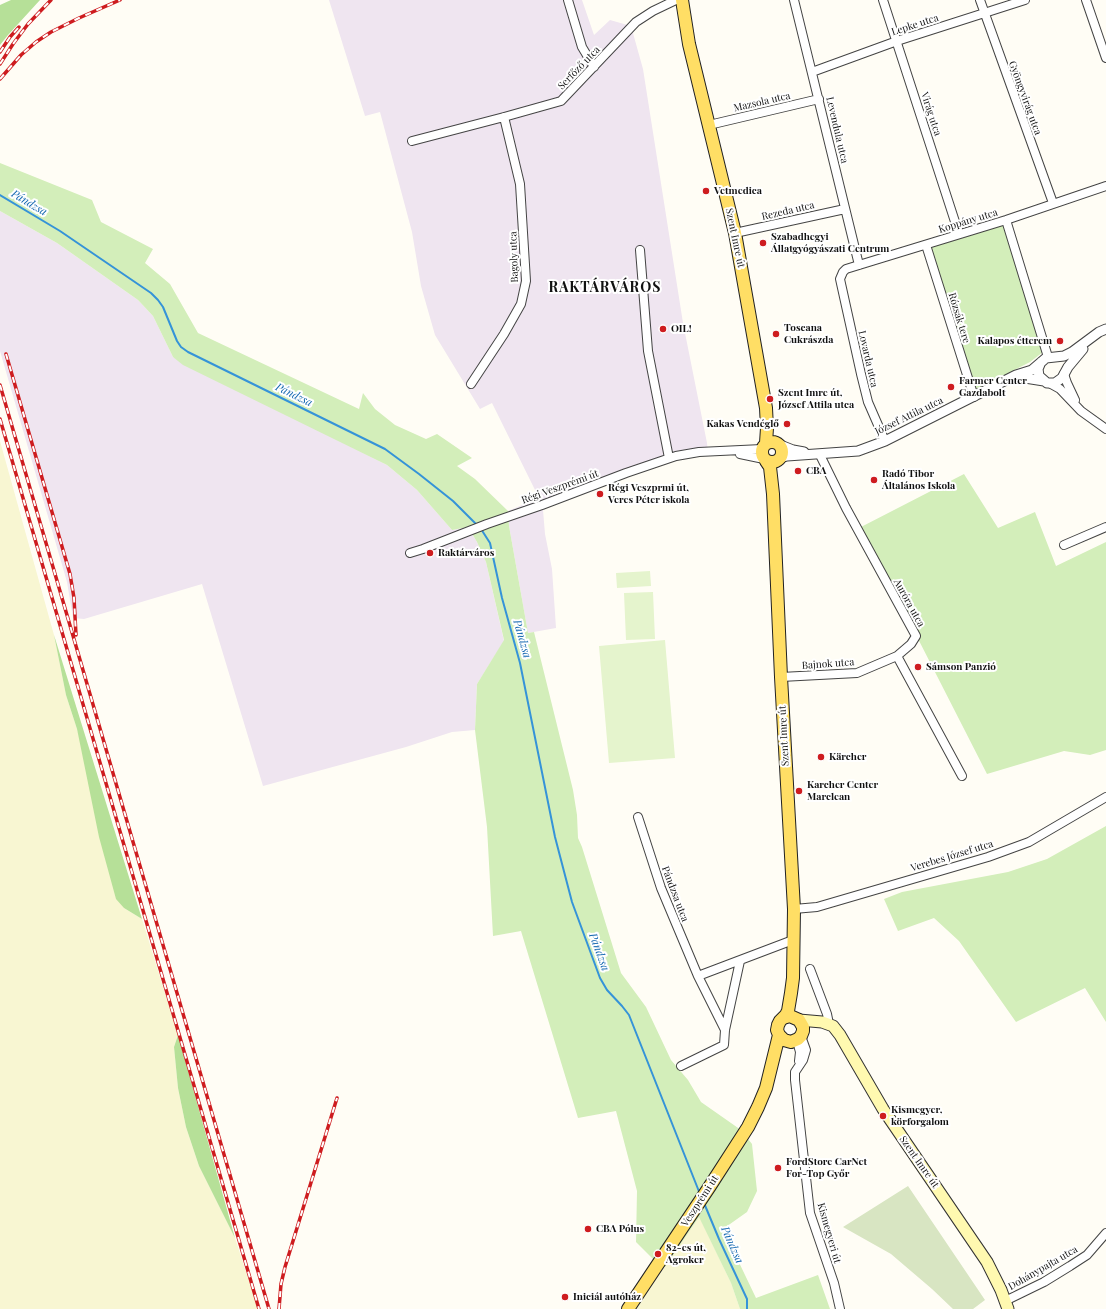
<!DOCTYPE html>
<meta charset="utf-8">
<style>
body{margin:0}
canvas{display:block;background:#fffdf5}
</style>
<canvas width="1106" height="1309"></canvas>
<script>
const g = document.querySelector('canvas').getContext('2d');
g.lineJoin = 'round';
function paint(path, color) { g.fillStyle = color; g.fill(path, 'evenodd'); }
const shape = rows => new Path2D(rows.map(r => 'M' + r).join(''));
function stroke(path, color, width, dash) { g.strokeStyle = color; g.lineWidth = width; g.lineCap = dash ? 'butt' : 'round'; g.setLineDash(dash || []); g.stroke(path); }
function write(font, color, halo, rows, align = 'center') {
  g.font = font + ' "Playfair Display",serif'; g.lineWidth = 4; g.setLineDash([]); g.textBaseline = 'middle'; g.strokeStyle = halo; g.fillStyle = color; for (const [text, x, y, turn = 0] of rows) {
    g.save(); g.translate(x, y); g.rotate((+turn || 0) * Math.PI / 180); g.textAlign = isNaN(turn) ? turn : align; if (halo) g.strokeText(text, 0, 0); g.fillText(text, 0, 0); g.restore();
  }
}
const industrial = shape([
 [329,0,582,0,594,35,610,20,631,26,643,69,683,323,707,443,708,452,699,452,589,487,543,510,545,534,552,569,556,628,528,633,509,526,508,511,539,498,492,403,480,409,435,335,421,286,412,232,380,112,365,116],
 [0,211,57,243,138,300,153,316,173,357,387,465,417,490,452,530,468,527,477,542,486,562,504,641,477,684,475,730,452,732,406,747,263,786,202,584,84,619,73,618,67,582,0,351]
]);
const farmland = shape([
 [0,441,54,635,66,695,77,729,124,908,142,919,178,1035,174,1047,178,1088,186,1127,199,1166,235,1238,258,1309,0,1309],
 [699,1216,731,1283,740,1309,636,1309]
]);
const green = shape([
 [0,163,92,200,101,222,153,249,145,263,170,284,198,333,359,409,363,393,375,409,395,425,426,439,437,434,472,458,457,466,475,479,508,511,509,526,528,633,534,632,573,790,577,815,578,838,582,847,621,973,646,1007,671,1060,688,1080,701,1102,741,1130,752,1144,757,1191,747,1212,723,1229,756,1298,818,1275,830,1309,740,1309,731,1283,699,1217,665,1267,655,1261,636,1242,637,1191,616,1111,578,1118,521,931,493,936,487,827,475,730,477,684,504,640,486,562,477,542,468,527,452,530,417,490,387,465,183,365,173,357,153,316,138,300,57,243,0,211],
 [1004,223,1043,352,1030,362,975,390,929,246],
 [964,474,998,528,1035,512,1056,566,1106,542,1106,750,1090,755,1064,751,987,774,861,527],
 [1106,826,1106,1022,1085,988,1016,1022,959,941,934,918,898,931,884,899,902,892,1008,872,1047,859]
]);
const forest = shape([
 [11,0,40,0,8,35,0,45,0,5],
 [54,635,142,919,124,908,116,899,99,837,77,729,66,695],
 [178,1035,235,1238,199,1166,186,1127,178,1088,174,1047]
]);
const cemetery = shape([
 [908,1186,985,1300,973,1309,953,1309,932,1289,891,1254,843,1227]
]);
const pitch = shape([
 [650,571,651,586,617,588,616,573],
 [653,592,655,639,626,640,624,593],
 [665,640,675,758,609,763,599,646]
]);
const stream = shape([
 [0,195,60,231,151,293,158,300,163,307,177,341,181,347,188,352,385,449,419,474,453,501,478,526],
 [481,529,490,543,502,598,520,663,555,837,572,902,600,978,607,990,622,1006,629,1015,700,1194],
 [704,1203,719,1239,747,1299,747,1309]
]);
const minor = shape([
 [568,0,582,47,594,67],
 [794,0,859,265],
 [883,0,959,234],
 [980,0,1053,203],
 [1086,0,1106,58],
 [812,72,897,41,1025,0],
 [709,125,819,99],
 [412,141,504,117,561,101,636,22,653,11,676,0],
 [1006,220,1048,357],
 [735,233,845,209],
 [926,245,974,397],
 [640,250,648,351,669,458],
 [1064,374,1067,383,1075,400],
 [471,384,504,334,521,304,526,281,520,184,504,117],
 [1051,384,1060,389,1081,411,1106,429],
 [885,441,868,402,861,374,840,279,843,272,846,269,859,265,1006,220,1106,186],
 [740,454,764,459],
 [820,455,846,508,916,636,911,644,897,656,962,776],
 [1064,545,1106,527],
 [410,553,423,549,487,524,542,505,626,473,676,456,699,452,762,449],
 [781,677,857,673,897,656],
 [638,817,661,888,698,976,725,1030],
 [794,909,817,907,988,857,1029,842,1106,797],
 [810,969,827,1014,829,1024],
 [698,976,793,940],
 [801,1036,806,1050,803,1060,795,1072,795,1080,810,1213,834,1283,840,1309],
 [794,1041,798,1045,800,1052,799,1061],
 [681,1066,724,1045,725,1030,740,961],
 [1005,1301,1044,1282,1070,1266,1087,1255,1106,1233]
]);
const tertiary = shape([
 [1041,362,1038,369,1039,376,1047,383,1055,383,1062,378,1068,367,1083,349],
 [1013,380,1025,378,1044,381],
 [778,444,793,450,804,452],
 [780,458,787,456,858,451,885,441,1016,375,1032,370,1046,358,1064,356,1072,352,1099,332,1106,329]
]);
const secondary = shape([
 [799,1020,822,1022,833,1026,840,1035,883,1109,987,1262,1001,1290,1008,1309]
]);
const primary = shape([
 [682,0,689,44,735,233,766,408,767,428,766,443],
 '762 452a10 10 0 1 1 20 0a10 10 0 1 1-20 0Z',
 [766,461,770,467,773,494,781,677,794,909,793,978,791,993,788,1011,786,1015,780,1021,778,1025,777,1030,779,1035,784,1040,791,1042,798,1039,801,1036,803,1031,803,1027,799,1020,790,1016,783,1018],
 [628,1309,710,1186,748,1127,758,1107,766,1088,779,1035]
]);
const rail = shape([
 [0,52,10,37,19,27],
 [0,64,13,44,28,24,51,0],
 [0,79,21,55,36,42,51,32,79,18,120,0],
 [6,354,70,574,74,598,76,635],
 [0,385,269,1309],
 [0,419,259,1309],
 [279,1309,281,1284,285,1267,337,1098]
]);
const markers = [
 [706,191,4,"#ce1c1f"],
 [763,243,4,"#ce1c1f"],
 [663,329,4,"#ce1c1f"],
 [776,334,4,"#ce1c1f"],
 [1060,341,4,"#ce1c1f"],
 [951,387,4,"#ce1c1f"],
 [770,399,4,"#ce1c1f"],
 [787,424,4,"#ce1c1f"],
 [798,471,4,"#ce1c1f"],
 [874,480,4,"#ce1c1f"],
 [600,494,4,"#ce1c1f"],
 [430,553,4,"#ce1c1f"],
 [918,667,4,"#ce1c1f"],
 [821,757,4,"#ce1c1f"],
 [799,791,4,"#ce1c1f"],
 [883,1116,4,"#ce1c1f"],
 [778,1168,4,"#ce1c1f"],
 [588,1229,4,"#ce1c1f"],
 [658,1254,4,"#ce1c1f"],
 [565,1297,4,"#ce1c1f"]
];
const streetNames = [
 ["Lepke utca",915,25,-18],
 ["Serfőző utca",579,68,-46],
 ["Gyöngyvirág utca",1025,98,70],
 ["Mazsola utca",762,102,-13],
 ["Virág utca",931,114,72],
 ["Levendula utca",837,130,77],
 ["Rezeda utca",788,211,-13],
 ["Koppány utca",968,221,-17],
 ["Szent Imre út",735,238,78],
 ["Bagoly utca",514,257,-92],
 ["Rózsák tere",959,318,73],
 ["Lovarda utca",868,359,77],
 ["József Attila utca",909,416,-26],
 ["Régi Veszprémi út",560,487,-20],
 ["Auróra utca",909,603,61],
 ["Bajnok utca",828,664,-4],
 ["Szent Imre út",784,736,-93],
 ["Verebes József utca",952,856,-17],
 ["Pándzsa utca",675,894,69],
 ["Szent Imre út",919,1162,55],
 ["Veszprémi út",700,1201,-57],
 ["Kismegyeri út",829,1233,74],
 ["Dohánypajta utca",1043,1268,-30]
];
const poiNames = [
 ["Vetmedica",714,191],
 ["Szabadhegyi",771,237],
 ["Állatgyógyászati Centrum",771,249],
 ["Toscana",784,328],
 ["Cukrászda",784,340],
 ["OIL!",671,329],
 ["Kalapos étterem",1052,341,"right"],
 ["Farmer Center",959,381],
 ["Gazdabolt",959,393],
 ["Szent Imre út,",778,393],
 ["József Attila utca",778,405],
 ["Kakas Vendéglő",779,424,"right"],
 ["CBA",806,471],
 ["Radó Tibor",882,474],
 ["Általános Iskola",882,486],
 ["Régi Veszprmi út,",608,488],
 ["Veres Péter iskola",608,500],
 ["Raktárváros",438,553],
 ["Sámson Panzió",926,667],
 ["Kärcher",829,757],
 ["Karcher Center",807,785],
 ["Marclean",807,797],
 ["Kismegyer,",891,1110],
 ["körforgalom",891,1122],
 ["FordStore CarNet",786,1162],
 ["For-Top Győr",786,1174],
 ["CBA Pólus",596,1229],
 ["82-es út,",666,1248],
 ["Agroker",666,1260],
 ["Iniciál autóház",573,1297]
];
const waterNames = [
 ["Pándzsa",29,203,31],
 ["Pándzsa",294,395,26],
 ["Pándzsa",522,639,74],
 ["Pándzsa",599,952,70],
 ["Pándzsa",732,1245,66]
];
const districtNames = [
 ["RAKTÁRVÁROS",605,288]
];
paint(industrial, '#efe5f0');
paint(farmland, '#f8f6d2');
paint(green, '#d3eeba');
paint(forest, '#b6e098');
paint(cemetery, '#d8e5c2');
paint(pitch, '#e5f4cd');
stroke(stream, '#3593d8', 2);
stroke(minor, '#444', 10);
stroke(tertiary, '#444', 11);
stroke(secondary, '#333', 13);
stroke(primary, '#222', 14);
stroke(minor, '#fff', 8);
stroke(tertiary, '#fff', 9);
stroke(secondary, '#fff9b0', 11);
stroke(primary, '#ffde65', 12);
stroke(rail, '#ce1c1f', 3.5);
stroke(rail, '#fff', 2, [6]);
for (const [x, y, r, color] of markers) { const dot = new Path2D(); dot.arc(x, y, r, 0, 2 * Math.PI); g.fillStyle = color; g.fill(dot); stroke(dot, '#fff', 1.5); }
write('10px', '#111', '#fff', streetNames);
write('bold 10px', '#111', '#fff', poiNames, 'left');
write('italic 11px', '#0e64af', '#fff', waterNames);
g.letterSpacing = '1px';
write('bold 14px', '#111', '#fff', districtNames);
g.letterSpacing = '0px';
</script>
